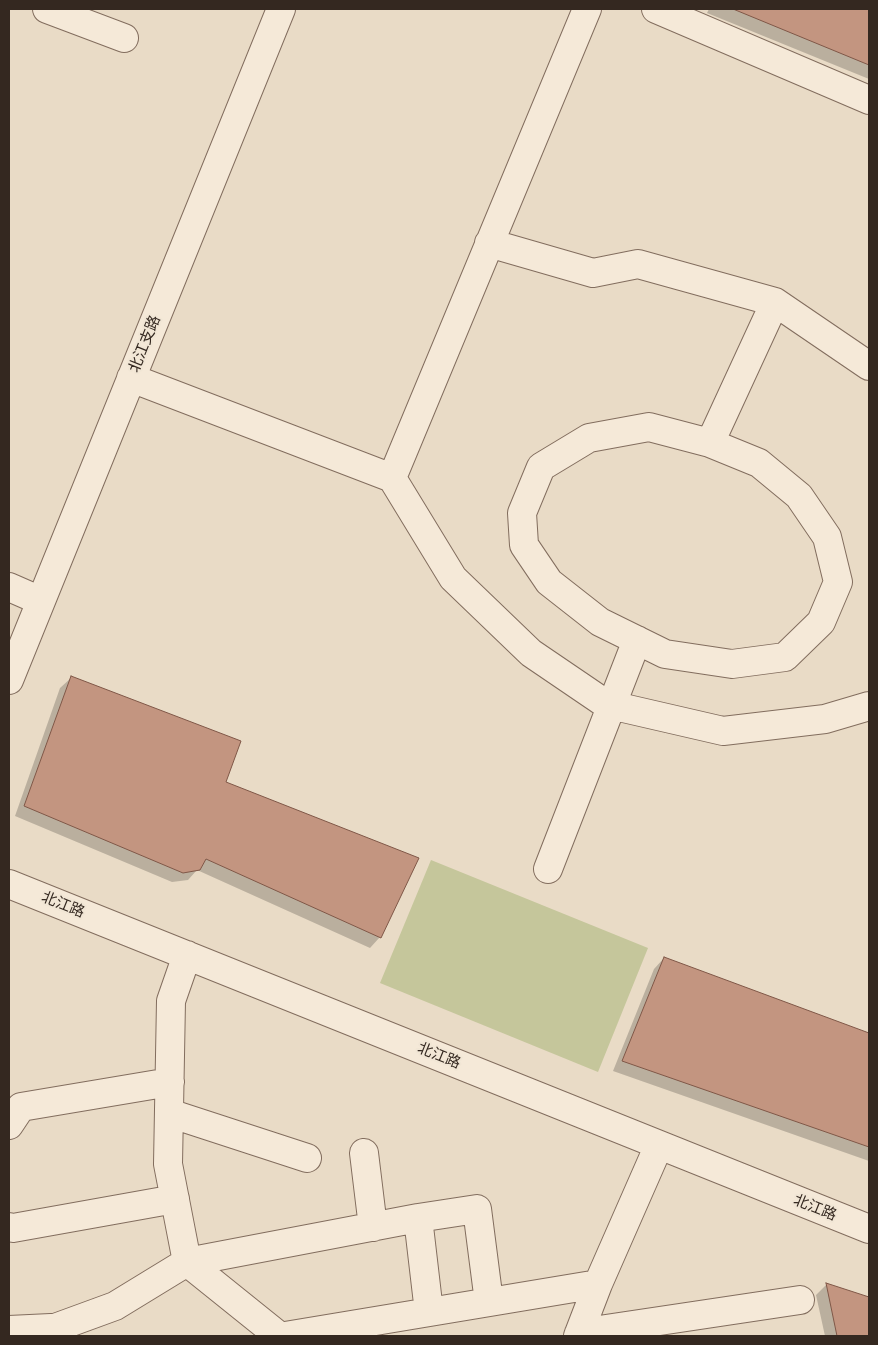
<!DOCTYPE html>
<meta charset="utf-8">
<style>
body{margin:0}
#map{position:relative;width:878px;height:1345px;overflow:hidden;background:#e9dbc6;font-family:Merriweather,serif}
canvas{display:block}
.frame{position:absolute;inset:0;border:10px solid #342820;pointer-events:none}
</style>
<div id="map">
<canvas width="878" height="1345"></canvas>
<div class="frame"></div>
</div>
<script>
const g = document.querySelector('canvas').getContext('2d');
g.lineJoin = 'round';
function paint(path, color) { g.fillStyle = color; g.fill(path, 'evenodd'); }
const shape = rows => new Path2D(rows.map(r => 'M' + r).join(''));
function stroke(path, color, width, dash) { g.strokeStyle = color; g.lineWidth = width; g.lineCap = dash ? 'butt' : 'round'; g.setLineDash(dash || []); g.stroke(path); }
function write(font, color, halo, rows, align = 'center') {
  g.font = font + ' Merriweather,"Noto Sans SC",serif'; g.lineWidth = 4; g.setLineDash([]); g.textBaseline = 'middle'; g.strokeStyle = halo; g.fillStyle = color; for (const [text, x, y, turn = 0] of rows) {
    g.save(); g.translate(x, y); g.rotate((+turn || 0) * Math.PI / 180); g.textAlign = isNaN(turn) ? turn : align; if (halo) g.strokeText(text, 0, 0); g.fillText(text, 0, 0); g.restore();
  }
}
const green = shape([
 [431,860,648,948,598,1072,380,983]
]);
const shadow = shape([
 [709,9,869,9,869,79,707,13],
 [71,678,225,783,380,937,370,948,197,870,188,880,172,882,15,816,60,688],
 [664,958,869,1034,869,1161,613,1071,654,969],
 [826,1285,869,1298,869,1336,825,1336,816,1295]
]);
const building = shape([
 [733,9,869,9,869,65,733,9],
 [71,676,241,741,226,782,419,858,381,938,206,859,200,870,183,873,24,806,71,676],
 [664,957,869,1033,869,1147,622,1061,664,957],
 [826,1283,869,1297,869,1336,837,1336,826,1283]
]);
const minor = shape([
 [47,9,124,38],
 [656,9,869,100],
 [489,243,593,273,638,264,775,302,869,366],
 [131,378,392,478,453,578,531,653,606,704,723,731,825,719,869,706],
 [710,443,759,463,799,496,827,537,838,582,821,622,785,657,732,664,665,654,600,622,549,582,524,545,522,513,541,467,589,438,649,427,710,443,775,302],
 [392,478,587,9],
 [9,587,41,601],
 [9,680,281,9],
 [548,869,637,640],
 [9,884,869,1229],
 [187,955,171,1001,168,1164,187,1262,279,1336],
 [169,1113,307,1158],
 [9,1125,21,1107,170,1082],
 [364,1153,373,1227],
 [418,1218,477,1209,489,1302],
 [9,1227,13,1228,175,1199],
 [9,1330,51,1328],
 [579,1333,800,1300],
 [33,1336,115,1306,187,1262,418,1218,429,1312],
 [285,1336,598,1284,659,1145],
 [578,1336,598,1284]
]);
const streetNames = [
 ["北江支路",145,344,-68],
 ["北江路",63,905,22],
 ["北江路",439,1056,22],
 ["北江路",815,1208,22]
];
paint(green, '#c5c69b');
paint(shadow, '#0003');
paint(building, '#c39580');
stroke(building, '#7f5747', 1);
stroke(minor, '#826d5e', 30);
stroke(minor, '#f5e9d8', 28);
write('15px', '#342820', '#f1e6d5', streetNames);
</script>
